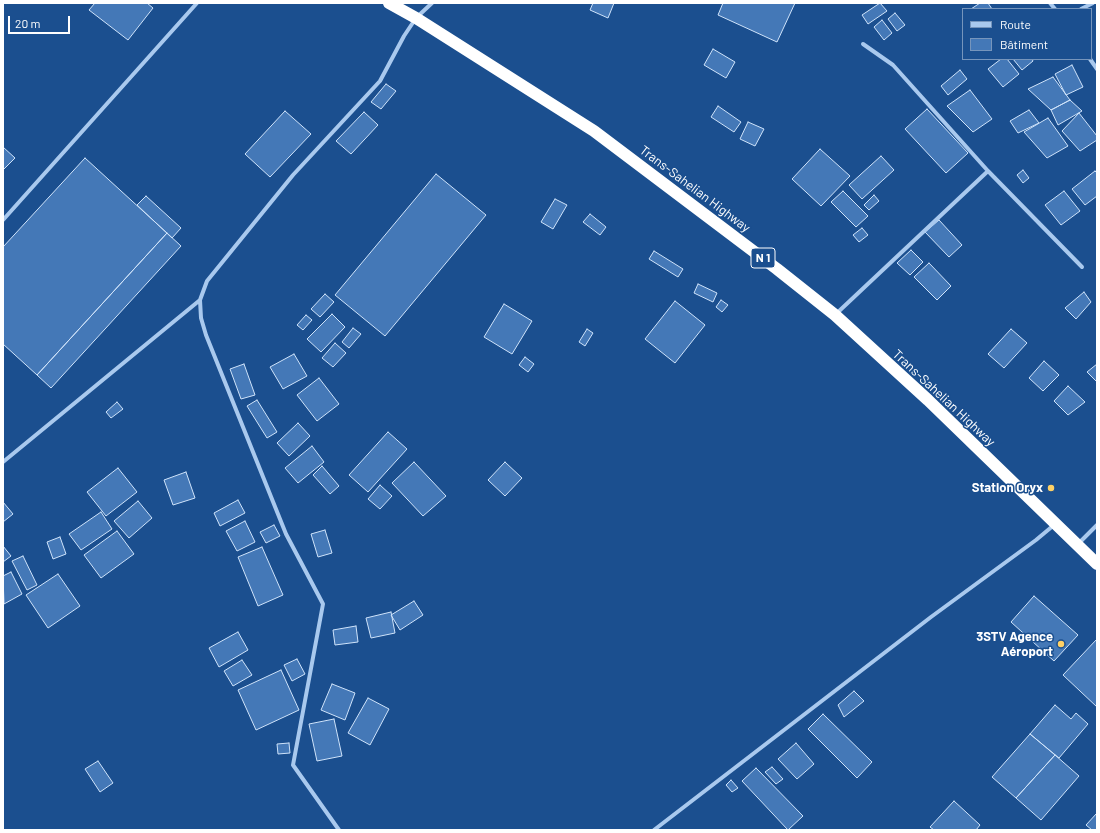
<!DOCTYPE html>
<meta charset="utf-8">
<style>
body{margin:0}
#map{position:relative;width:1100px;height:833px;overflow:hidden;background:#1b4f8f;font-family:Barlow,sans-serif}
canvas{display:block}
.frame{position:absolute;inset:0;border:4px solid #fff;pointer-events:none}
.legend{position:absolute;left:962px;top:8px;width:130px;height:52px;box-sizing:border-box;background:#1b4f8f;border:1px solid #7695bc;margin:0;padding:5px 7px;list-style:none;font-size:12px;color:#fff}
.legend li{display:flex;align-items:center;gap:8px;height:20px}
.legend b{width:20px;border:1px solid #7695bc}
.scale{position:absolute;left:8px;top:16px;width:62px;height:18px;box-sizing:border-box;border:2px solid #fff;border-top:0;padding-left:5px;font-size:12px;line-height:14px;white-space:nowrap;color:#fff;-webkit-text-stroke:3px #1b4f8f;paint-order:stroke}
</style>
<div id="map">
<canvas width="1100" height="833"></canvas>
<div class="frame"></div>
<ul class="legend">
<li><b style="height:5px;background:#a9c9ee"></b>Route</li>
<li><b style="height:11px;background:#4478b7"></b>Bâtiment</li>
</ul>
<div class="scale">20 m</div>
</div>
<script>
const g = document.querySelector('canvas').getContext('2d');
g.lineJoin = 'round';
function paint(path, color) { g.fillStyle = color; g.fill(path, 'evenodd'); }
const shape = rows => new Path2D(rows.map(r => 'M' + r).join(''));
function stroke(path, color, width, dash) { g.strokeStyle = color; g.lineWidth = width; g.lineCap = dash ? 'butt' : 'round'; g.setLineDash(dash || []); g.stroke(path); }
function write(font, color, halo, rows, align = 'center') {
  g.font = font + ' Barlow,sans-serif'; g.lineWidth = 3; g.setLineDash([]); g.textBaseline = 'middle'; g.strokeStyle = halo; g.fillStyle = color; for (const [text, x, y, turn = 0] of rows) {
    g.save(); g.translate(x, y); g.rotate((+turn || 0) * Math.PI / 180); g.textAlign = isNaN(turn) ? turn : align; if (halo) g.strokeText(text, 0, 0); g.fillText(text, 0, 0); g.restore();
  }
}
const building = shape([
 [95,3,147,3,153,8,128,40,89,10,95,3],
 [593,3,614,3,608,18,590,10,593,3],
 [723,3,795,3,777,42,718,15,723,3],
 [880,3,887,11,868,24,862,15,880,3],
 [980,3,988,3,992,9,971,9,980,3],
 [895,13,905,25,897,31,888,19,895,13],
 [882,20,892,33,884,40,874,27,882,20],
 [713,49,735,62,726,78,704,65,713,49],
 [1001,59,1007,59,1019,74,1003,87,988,69,1001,59],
 [1013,59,1032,59,1033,61,1022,70,1013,59],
 [1072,65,1083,87,1066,95,1055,74,1072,65],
 [960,70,967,79,948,95,941,86,960,70],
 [1053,77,1070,100,1051,110,1028,89,1053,77],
 [386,84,396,91,381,109,371,102,386,84],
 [970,90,992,119,973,132,947,106,970,90],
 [1070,100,1082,111,1058,125,1051,110,1070,100],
 [718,106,741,122,734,132,711,117,718,106],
 [927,109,968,153,946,173,905,129,927,109],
 [1029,110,1039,123,1018,133,1010,121,1029,110],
 [285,111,311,134,270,177,245,154,285,111],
 [364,112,378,125,351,154,336,141,364,112],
 [1079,113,1097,136,1097,140,1080,151,1062,131,1079,113],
 [1048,118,1068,146,1047,158,1024,132,1048,118],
 [748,122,764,129,755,146,740,139,748,122],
 [3,147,15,158,3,170,3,147],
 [820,149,850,176,821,206,792,179,820,149],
 [881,156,894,170,862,199,849,185,881,156],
 [85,158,167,233,37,375,3,344,3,247,85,158],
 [1023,170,1029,178,1023,183,1017,175,1023,170],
 [1095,171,1097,173,1097,196,1085,205,1072,189,1095,171],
 [436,174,486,215,385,336,335,295,436,174],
 [843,191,868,216,856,227,831,202,843,191],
 [1064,191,1080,211,1061,225,1045,205,1064,191],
 [874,195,879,201,869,210,864,205,874,195],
 [146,196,181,228,172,238,137,205,146,196],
 [555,199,567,205,553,229,541,222,555,199],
 [590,214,606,227,600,235,583,222,590,214],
 [939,220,962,245,949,257,925,232,939,220],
 [862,228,868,235,859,242,853,235,862,228],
 [167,233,181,246,51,388,37,375,167,233],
 [911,250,923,262,910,275,897,263,911,250],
 [654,251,683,269,678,277,649,259,654,251],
 [929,263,951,286,937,300,914,277,929,263],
 [698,284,717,293,713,302,694,293,698,284],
 [1084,292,1091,302,1076,319,1065,308,1084,292],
 [325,294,334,302,320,317,311,309,325,294],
 [721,300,728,305,722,312,716,307,721,300],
 [675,301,705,325,675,363,645,339,675,301],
 [504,304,532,321,512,354,484,337,504,304],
 [332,314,345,327,321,352,307,339,332,314],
 [306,315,312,320,303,330,297,325,306,315],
 [353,328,361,334,349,348,342,342,353,328],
 [587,329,593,333,585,346,579,342,587,329],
 [1011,329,1027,343,1004,368,988,354,1011,329],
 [335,343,346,353,333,367,322,358,335,343],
 [294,354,307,376,283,389,270,367,294,354],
 [525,357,534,364,528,372,519,365,525,357],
 [1044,361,1059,375,1043,391,1029,378,1044,361],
 [244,364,255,395,241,399,230,369,244,364],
 [1097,364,1097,382,1087,372,1097,364],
 [319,378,339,404,317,421,297,395,319,378],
 [1068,386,1085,402,1068,415,1054,401,1068,386],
 [257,400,277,432,267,438,247,406,257,400],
 [117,402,123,409,111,418,106,412,117,402],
 [298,423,310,436,289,456,277,443,298,423],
 [388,432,407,449,368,492,349,475,388,432],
 [312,446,324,462,298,483,285,468,312,446],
 [414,462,446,496,423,516,392,483,414,462],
 [505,462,522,478,505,496,488,480,505,462],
 [322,466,339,486,330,494,313,475,322,466],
 [118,468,137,492,106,516,87,492,118,468],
 [186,472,195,498,173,505,164,480,186,472],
 [380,485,392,496,380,509,368,499,380,485],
 [238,500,245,513,220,526,214,513,238,500],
 [138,501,152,518,129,538,114,521,138,501],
 [3,502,13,514,3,522,3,502],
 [101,512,112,529,81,550,69,534,101,512],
 [245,521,255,542,237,551,226,531,245,521],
 [274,525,280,536,266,543,260,532,274,525],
 [325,530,332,553,318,557,311,534,325,530],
 [117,531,134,554,101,578,84,555,117,531],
 [60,537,66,554,53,559,47,542,60,537],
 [3,546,11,556,3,562,3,546],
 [262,547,283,595,258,606,238,557,262,547],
 [23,556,37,585,27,590,12,561,23,556],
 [11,572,22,594,4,604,3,576,11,572],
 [58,574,80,606,48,628,26,595,58,574],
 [1034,596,1078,635,1054,661,1011,622,1034,596],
 [414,601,423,615,400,630,391,615,414,601],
 [391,612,395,633,371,638,366,618,391,612],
 [356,626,358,642,335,645,333,630,356,626],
 [238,632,248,650,219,667,209,648,238,632],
 [1097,639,1097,707,1063,675,1097,639],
 [297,659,305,674,292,681,284,665,297,659],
 [242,660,252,675,233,686,224,671,242,660],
 [281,670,299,710,256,730,238,690,281,670],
 [332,684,355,693,345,720,321,710,332,684],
 [854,691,864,701,844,717,838,705,854,691],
 [368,698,389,709,370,745,348,733,368,698],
 [1055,705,1071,719,1076,713,1088,724,1059,758,1030,734,1055,705],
 [823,714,872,762,857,778,808,729,823,714],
 [334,719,342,756,317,761,309,724,334,719],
 [1030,734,1055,755,1016,798,992,777,1030,734],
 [289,743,290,753,278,754,277,744,289,743],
 [796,743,814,764,797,779,778,759,796,743],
 [1055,755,1079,776,1041,820,1016,798,1055,755],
 [98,761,113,783,100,792,85,769,98,761],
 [772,767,783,779,776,784,765,772,772,767],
 [756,768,803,816,788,830,742,781,756,768],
 [731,780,738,788,732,792,726,785,731,780],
 [954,801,980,825,976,830,934,830,930,827,954,801],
 [1097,813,1097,830,1092,830,1086,825,1097,813]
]);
const street = shape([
 [1050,3,1055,9],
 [1081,9,1093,3],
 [863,44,893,65,988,171,1082,267],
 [1090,59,1097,69],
 [3,220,197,3],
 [837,313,988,171],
 [3,462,200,300],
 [1078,544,1097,525],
 [339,830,293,765,323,604,286,534,206,335,201,318,200,300,207,281,293,175,380,81,404,36,416,18,432,3],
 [654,830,931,617,1036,540,1054,525]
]);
const highway = shape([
 [389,3,416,18,594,131,777,269,835,315,928,400,1097,564]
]);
const markers = [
 [1051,488,4,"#ffd166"],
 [1061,644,4,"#ffd166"]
];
const shields = [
 [763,258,24]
];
const shieldNames = [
 ["N 1",763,258]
];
const streetNames = [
 ["Trans-Sahelian Highway",695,189,37],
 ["Trans-Sahelian Highway",944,398,43]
];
const poiNames = [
 ["Station Oryx",1043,488],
 ["3STV Agence",1053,637],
 ["Aéroport",1053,652]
];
paint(building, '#4478b7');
stroke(building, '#cfe3fa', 1);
stroke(street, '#a9c9ee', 4);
stroke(highway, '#fff', 12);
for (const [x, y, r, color] of markers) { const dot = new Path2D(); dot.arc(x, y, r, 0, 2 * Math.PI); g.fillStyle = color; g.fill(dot); stroke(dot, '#1b4f8f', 1.5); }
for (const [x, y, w] of shields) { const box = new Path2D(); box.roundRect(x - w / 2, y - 10, w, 20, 3); g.fillStyle = '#1b4f8f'; g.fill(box); stroke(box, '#fff', 1); }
write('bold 12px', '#fff', null, shieldNames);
write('13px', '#fff', '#1b4f8f', streetNames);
write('bold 13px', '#fff', '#1b4f8f', poiNames, 'right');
</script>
